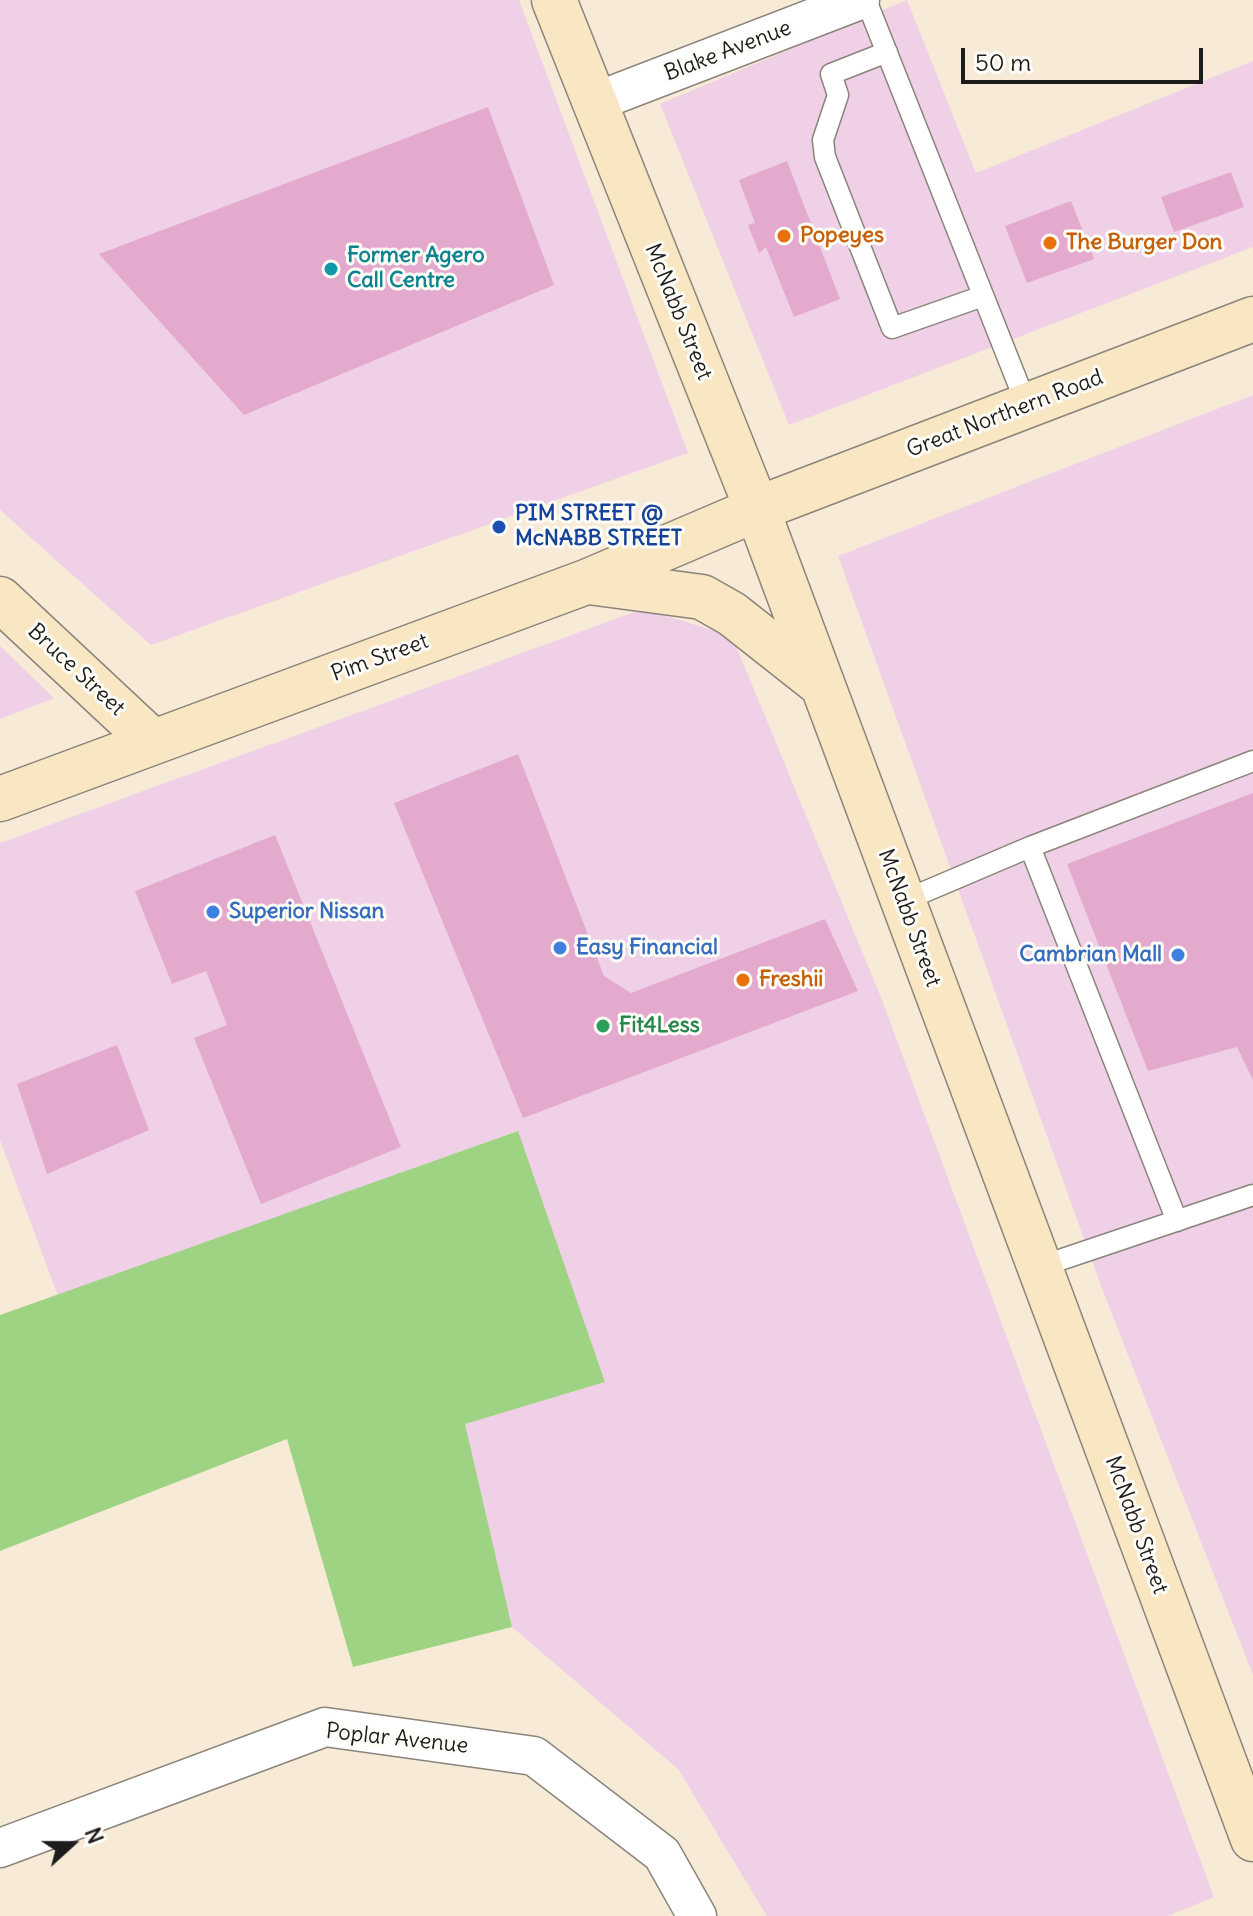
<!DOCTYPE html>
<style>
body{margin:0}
#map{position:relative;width:1253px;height:1916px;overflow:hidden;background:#f7ebd8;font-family:Delius,sans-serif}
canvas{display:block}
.north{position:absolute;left:32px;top:1804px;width:80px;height:80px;-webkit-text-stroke:6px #fdfcf7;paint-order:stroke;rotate:69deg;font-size:22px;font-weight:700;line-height:32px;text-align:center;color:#1c1c1c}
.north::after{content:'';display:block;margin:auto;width:28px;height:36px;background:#1c1c1c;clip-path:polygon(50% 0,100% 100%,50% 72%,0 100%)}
.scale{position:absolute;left:961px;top:48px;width:242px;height:36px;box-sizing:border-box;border:4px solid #1c1c1c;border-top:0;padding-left:10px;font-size:24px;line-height:28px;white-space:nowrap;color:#1c1c1c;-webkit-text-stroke:6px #fdfcf7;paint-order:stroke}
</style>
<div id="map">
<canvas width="1253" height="1916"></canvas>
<div class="north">N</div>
<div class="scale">50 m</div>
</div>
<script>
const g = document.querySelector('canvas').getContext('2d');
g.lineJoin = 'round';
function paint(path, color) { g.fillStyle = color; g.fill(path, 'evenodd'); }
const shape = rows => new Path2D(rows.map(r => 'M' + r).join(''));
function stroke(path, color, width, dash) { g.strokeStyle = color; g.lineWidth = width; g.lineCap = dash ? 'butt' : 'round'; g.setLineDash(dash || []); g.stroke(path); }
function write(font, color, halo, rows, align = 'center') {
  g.font = font + ' Delius,sans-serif'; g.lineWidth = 6; g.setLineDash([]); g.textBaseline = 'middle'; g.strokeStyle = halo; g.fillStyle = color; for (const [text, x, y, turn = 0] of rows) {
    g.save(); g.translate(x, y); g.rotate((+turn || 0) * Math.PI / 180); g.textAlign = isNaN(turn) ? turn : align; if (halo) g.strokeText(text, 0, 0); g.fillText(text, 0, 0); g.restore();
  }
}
const built = shape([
 [0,0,519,0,688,453,151,645,0,510],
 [907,0,976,173,1253,61,1253,247,789,425,660,104],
 [1253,395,1253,1675,1101,1286,838,556],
 [643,609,732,636,882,1000,1214,1897,1168,1916,767,1916,678,1769,512,1627,464,1424,605,1382,517,1131,58,1296,0,1140,0,843],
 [0,646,54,698,55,698,0,719]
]);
const green = shape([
 [518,1131,605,1382,465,1424,512,1627,353,1667,287,1439,0,1551,0,1315]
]);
const building = shape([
 [488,107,554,285,244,415,99,254],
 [787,161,840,299,794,317,766,247,759,253,748,225,755,223,739,180],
 [1231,172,1244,207,1174,232,1161,197],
 [1071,201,1094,259,1027,283,1005,226],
 [518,754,604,976,631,993,825,919,858,991,523,1118,394,803],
 [1253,793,1253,1080,1237,1047,1148,1071,1067,864],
 [275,835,401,1147,261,1204,194,1038,227,1025,206,971,172,984,135,891],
 [117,1045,149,1130,47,1174,17,1084]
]);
const lane = shape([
 [866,0,1027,406],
 [887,52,831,74,838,95,823,140,825,157,892,328,983,296],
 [1030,847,1177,1221],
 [903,901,1030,847,1253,761],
 [1039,1267,1253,1195]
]);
const street = shape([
 [595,102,860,0],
 [0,1848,325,1727,534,1756,662,1854,697,1916]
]);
const secondary = shape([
 [554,0,757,509,1253,1839],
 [589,582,702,597,732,614,822,685],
 [0,599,153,742],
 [0,799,586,582,757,509,1253,319]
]);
const markers = [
 [784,236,8,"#e8710a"],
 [1050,243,8,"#e8710a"],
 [331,269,8,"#0f9aa8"],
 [499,527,8,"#1a4fb4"],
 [213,912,8,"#3f7fe0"],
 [560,948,8,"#3f7fe0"],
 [1178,955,8,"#3f7fe0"],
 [743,980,8,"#e8710a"],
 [603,1026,8,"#2e9e5b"]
];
const streetNames = [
 ["Blake Avenue",728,51,-21],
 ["McNabb Street",678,312,68],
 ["Great Northern Road",1005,414,-21],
 ["Pim Street",380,658,-20],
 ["Bruce Street",76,670,43],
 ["McNabb Street",909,918,70],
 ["McNabb Street",1136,1525,70],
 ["Poplar Avenue",397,1739,6]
];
const foodNames = [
 ["Popeyes",800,236],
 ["The Burger Don",1066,243],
 ["Freshii",759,980]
];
const cultureNames = [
 ["Former Agero",347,256],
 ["Call Centre",347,281]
];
const transitNames = [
 ["PIM STREET @",515,514],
 ["McNABB STREET",515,539]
];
const shopNames = [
 ["Superior Nissan",229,912],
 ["Easy Financial",576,948],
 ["Cambrian Mall",1162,955,"right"]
];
const leisureNames = [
 ["Fit4Less",619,1026]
];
paint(built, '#efd0e6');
paint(green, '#9ed384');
paint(building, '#e4aace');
stroke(lane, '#8a847a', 23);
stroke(street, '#8a847a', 41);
stroke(secondary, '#8a847a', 47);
stroke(lane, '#fff', 20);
stroke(street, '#fff', 38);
stroke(secondary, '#f9e7c3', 44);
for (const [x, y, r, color] of markers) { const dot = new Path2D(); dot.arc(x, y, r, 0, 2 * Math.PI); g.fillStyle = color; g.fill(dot); stroke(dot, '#fdfcf7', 3); }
write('22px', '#1c1c1c', '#fdfcf7', streetNames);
write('bold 22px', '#c56008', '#fdfcf7', foodNames, 'left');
write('bold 22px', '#0d838f', '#fdfcf7', cultureNames, 'left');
write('bold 22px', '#164399', '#fdfcf7', transitNames, 'left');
write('bold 22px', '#366cbe', '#fdfcf7', shopNames, 'left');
write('bold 22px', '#27864d', '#fdfcf7', leisureNames, 'left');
</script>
